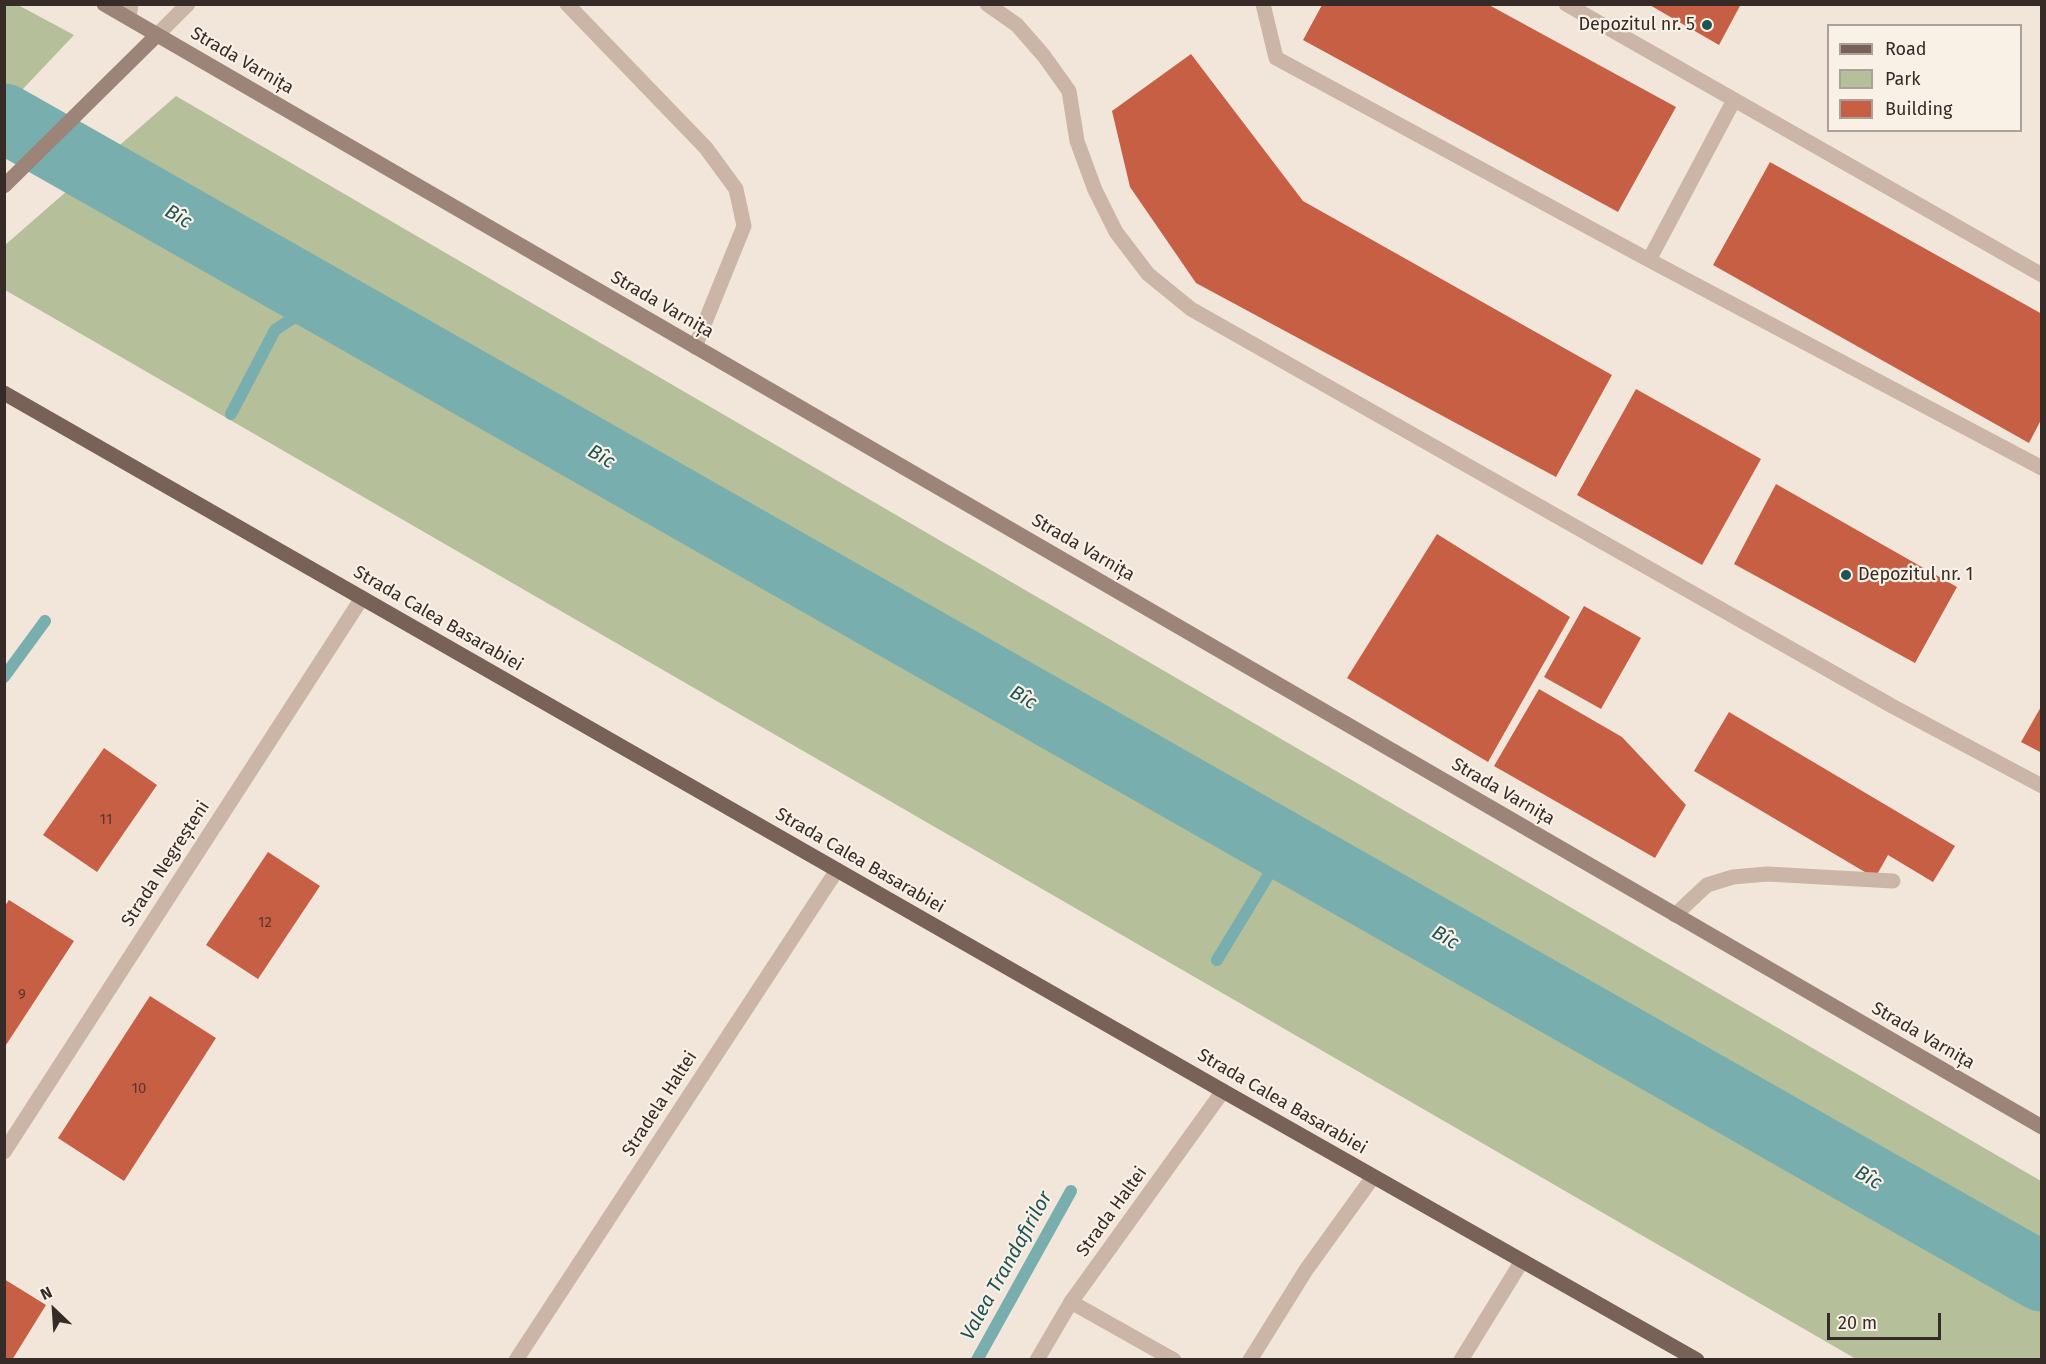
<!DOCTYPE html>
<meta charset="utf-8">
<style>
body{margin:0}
#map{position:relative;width:2046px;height:1364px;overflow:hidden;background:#f2e6da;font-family:"Fira Sans",sans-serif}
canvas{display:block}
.frame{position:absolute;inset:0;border:6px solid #362b27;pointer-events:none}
.legend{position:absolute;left:1827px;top:24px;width:195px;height:108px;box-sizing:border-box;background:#f9f0e6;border:2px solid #aba19a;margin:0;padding:8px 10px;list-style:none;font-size:18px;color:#362b27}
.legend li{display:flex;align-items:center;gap:12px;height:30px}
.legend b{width:30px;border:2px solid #aba19a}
.north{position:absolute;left:24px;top:1280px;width:60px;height:60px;-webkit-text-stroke:4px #f9f0e6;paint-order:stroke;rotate:335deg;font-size:16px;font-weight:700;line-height:24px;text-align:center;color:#362b27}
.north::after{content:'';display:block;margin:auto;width:21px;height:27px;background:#362b27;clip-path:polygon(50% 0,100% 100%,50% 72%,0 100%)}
.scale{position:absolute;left:1827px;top:1313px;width:114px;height:27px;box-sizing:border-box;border:3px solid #362b27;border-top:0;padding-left:8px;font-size:18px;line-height:21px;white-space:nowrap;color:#362b27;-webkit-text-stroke:4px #f9f0e6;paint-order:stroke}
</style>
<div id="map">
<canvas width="2046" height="1364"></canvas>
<div class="frame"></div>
<ul class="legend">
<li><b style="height:8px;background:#786258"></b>Road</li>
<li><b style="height:16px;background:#b5c09a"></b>Park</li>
<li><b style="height:16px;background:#c65f44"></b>Building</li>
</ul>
<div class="north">N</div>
<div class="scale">20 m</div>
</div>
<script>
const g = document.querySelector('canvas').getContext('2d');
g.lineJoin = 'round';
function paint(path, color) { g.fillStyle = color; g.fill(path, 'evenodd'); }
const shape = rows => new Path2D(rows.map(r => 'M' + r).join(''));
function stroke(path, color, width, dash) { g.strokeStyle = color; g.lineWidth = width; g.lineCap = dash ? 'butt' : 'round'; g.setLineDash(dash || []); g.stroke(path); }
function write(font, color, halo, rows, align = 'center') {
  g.font = font + ' "Fira Sans",sans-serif'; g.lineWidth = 4.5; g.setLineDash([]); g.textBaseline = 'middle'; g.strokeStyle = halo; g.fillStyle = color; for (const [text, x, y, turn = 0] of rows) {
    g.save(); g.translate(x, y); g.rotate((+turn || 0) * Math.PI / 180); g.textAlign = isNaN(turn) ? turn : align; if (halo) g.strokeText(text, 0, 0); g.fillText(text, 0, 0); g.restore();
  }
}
const green = shape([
 [5,4,18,5,74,35,5,108],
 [176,96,2041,1181,2041,1359,1856,1359,5,290,5,245]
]);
const stream = shape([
 [231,414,275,330,322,299],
 [4,677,45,621],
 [1217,960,1286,846],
 [977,1360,1071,1191]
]);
const river = shape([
 [4,118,2042,1277]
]);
const building = shape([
 [1648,4,1741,4,1719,45],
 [1322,5,1489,5,1676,107,1618,212,1303,40],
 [1191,54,1303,201,1612,375,1556,477,1196,283,1130,187,1112,111],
 [1770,162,2042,314,2042,418,2029,443,1713,265],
 [1636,389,1761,459,1702,565,1577,495],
 [1776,484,1957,587,1915,663,1734,564],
 [1437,534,1570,617,1488,762,1347,678],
 [1584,606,1641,638,1601,709,1544,677],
 [1539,689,1622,737,1686,805,1655,858,1494,766],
 [2042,705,2042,753,2021,742],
 [1729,712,1955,846,1933,882,1888,855,1875,878,1694,771],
 [104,748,157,785,97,872,43,835],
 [268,852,320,886,258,979,206,945],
 [9,900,74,941,4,1048,4,907],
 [150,996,216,1038,124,1181,58,1138],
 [4,1279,46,1305,12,1360,4,1360]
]);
const lane = shape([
 [567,4,706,148,736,189,744,226,695,347],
 [987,4,1017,25,1044,56,1069,91,1077,141,1095,190,1116,232,1148,274,1191,309,1892,706,2042,786],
 [1263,4,1276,58,1649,260,2042,468],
 [1566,4,2042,275],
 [129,18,131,4],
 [157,35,188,4],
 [1649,260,1734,100],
 [1675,915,1707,885,1733,877,1767,874,1893,881],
 [1071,1302,1174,1360],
 [1250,1360,1306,1270,1373,1177],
 [1461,1360,1522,1261]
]);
const street = shape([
 [4,1152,362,598],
 [516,1360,837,870],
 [1037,1360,1071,1302,1223,1091]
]);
const secondary = shape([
 [104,4,2042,1127],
 [4,186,157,35]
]);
const primary = shape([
 [4,393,1223,1091,1697,1360]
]);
const markers = [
 [1707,25,6,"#1d5557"],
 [1846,575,6,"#1d5557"]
];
const numberNames = [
 ["11",106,820],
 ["12",265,923],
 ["9",22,995],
 ["10",139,1089]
];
const poiNames = [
 ["Depozitul nr. 5",1695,25],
 ["Depozitul nr. 1",1858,575,"left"]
];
const streetNames = [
 ["Strada Varnița",242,61,30],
 ["Strada Varnița",662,305,30],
 ["Strada Varnița",1083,548,30],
 ["Strada Calea Basarabiei",438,619,30],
 ["Strada Varnița",1503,792,30],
 ["Strada Calea Basarabiei",860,861,30],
 ["Strada Negreșteni",166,864,-57],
 ["Strada Varnița",1923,1036,30],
 ["Strada Calea Basarabiei",1282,1102,30],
 ["Stradela Haltei",660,1104,-57],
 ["Strada Haltei",1112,1212,-54]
];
const waterNames = [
 ["Bîc",178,217,30],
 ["Bîc",601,457,30],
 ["Bîc",1023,698,30],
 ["Bîc",1445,938,30],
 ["Bîc",1868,1178,30],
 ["Valea Trandafirilor",1007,1266,-61]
];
paint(green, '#b5c09a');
stroke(stream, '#79aeaf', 12);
stroke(river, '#79aeaf', 69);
paint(building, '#c65f44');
stroke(lane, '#cab5a6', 15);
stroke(street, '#cab5a6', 15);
stroke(secondary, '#9d8478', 15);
stroke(primary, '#786258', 15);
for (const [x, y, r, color] of markers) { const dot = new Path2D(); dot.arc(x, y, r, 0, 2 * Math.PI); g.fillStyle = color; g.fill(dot); stroke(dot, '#f9f0e6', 2); }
write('15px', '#5a382e', null, numberNames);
write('18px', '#362b27', '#f9f0e6', poiNames, 'right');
write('18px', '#362b27', '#f9f0e6', streetNames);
write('italic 20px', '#1d5557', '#f9f0e6', waterNames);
</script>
